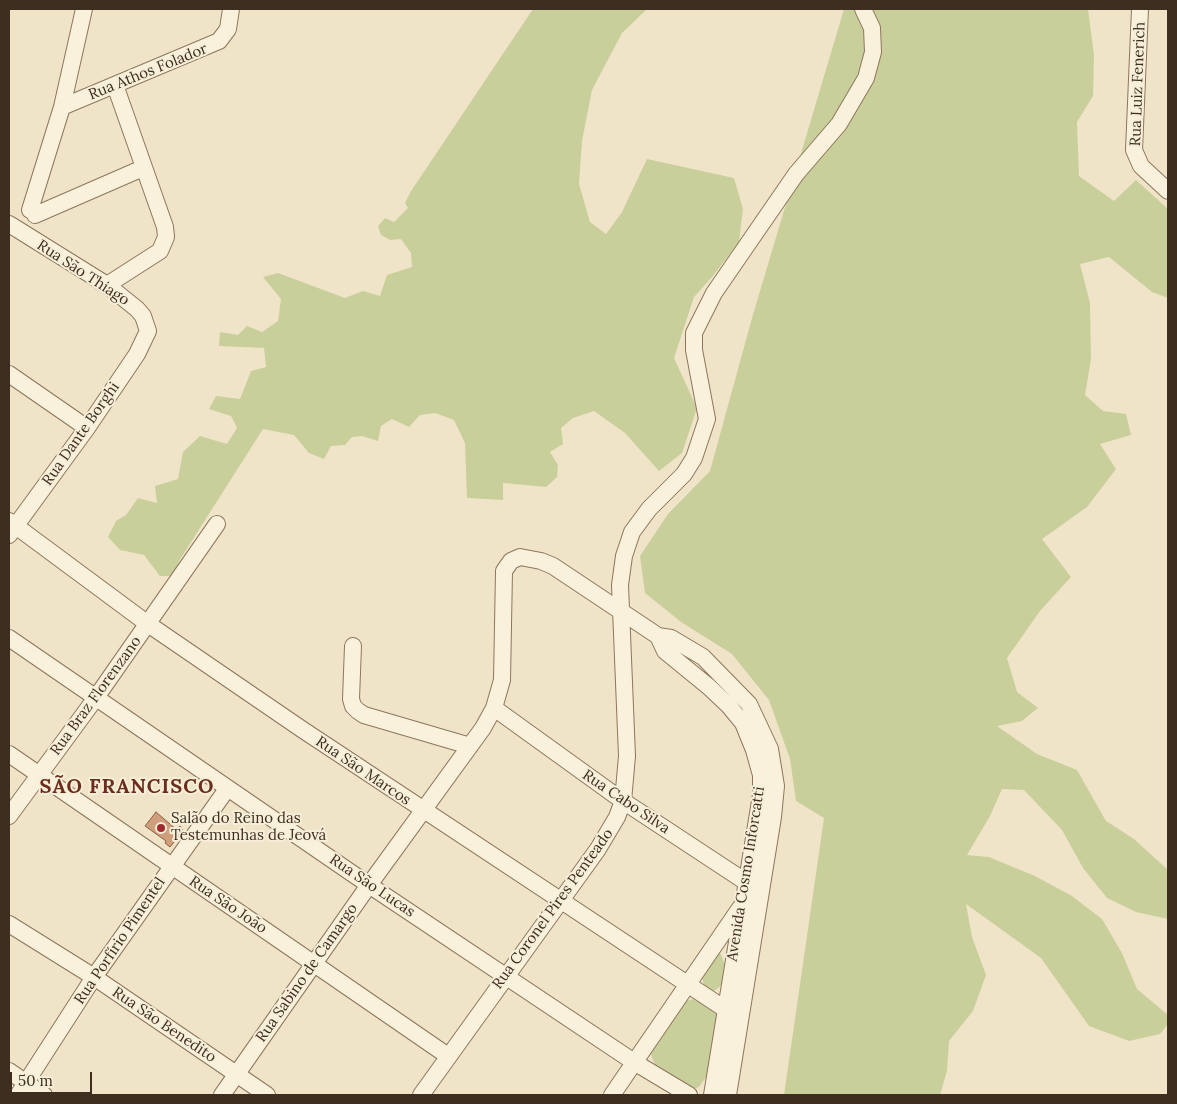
<!DOCTYPE html>
<meta charset="utf-8">
<style>
body{margin:0}
#map{position:relative;width:1177px;height:1104px;overflow:hidden;background:#f0e4c8;font-family:Lora,serif}
canvas{display:block}
.frame{position:absolute;inset:0;border:10px solid #3d2e20;pointer-events:none}
.scale{position:absolute;left:10px;top:1072px;width:82px;height:22px;box-sizing:border-box;border:2px solid #3d2e20;border-top:0;padding-left:6px;font-size:15px;line-height:18px;white-space:nowrap;color:#3d2e20;-webkit-text-stroke:4px #f7eed8;paint-order:stroke}
</style>
<div id="map">
<canvas width="1177" height="1104"></canvas>
<div class="frame"></div>
<div class="scale">50 m</div>
</div>
<script>
const g = document.querySelector('canvas').getContext('2d');
g.lineJoin = 'round';
function paint(path, color) { g.fillStyle = color; g.fill(path, 'evenodd'); }
const shape = rows => new Path2D(rows.map(r => 'M' + r).join(''));
function stroke(path, color, width, dash) { g.strokeStyle = color; g.lineWidth = width; g.lineCap = dash ? 'butt' : 'round'; g.setLineDash(dash || []); g.stroke(path); }
function write(font, color, halo, rows, align = 'center') {
  g.font = font + ' Lora,serif'; g.lineWidth = 4; g.setLineDash([]); g.textBaseline = 'middle'; g.strokeStyle = halo; g.fillStyle = color; for (const [text, x, y, turn = 0] of rows) {
    g.save(); g.translate(x, y); g.rotate((+turn || 0) * Math.PI / 180); g.textAlign = isNaN(turn) ? turn : align; if (halo) g.strokeText(text, 0, 0); g.fillText(text, 0, 0); g.restore();
  }
}
const green = shape([
 [533,9,647,9,622,33,592,90,582,141,579,184,590,222,606,234,622,212,647,159,734,178,743,209,739,242,712,277,694,297,674,358,697,408,682,453,659,471,625,433,594,411,573,418,561,428,563,444,550,452,558,465,557,477,546,487,503,483,503,500,467,498,465,443,454,420,435,413,420,415,409,427,392,419,381,426,378,441,362,436,352,437,345,445,331,446,324,459,309,453,294,435,263,429,179,561,173,576,160,576,144,555,120,550,108,537,116,521,126,515,138,498,157,503,155,486,178,479,183,452,200,436,227,444,237,428,231,416,209,409,216,396,240,399,251,371,266,367,264,348,219,346,220,332,238,335,247,326,262,332,278,321,281,299,263,277,278,273,345,298,363,291,380,296,387,275,412,267,411,253,401,239,390,240,381,235,378,226,385,218,394,222,408,208,405,203,411,191],
 [844,9,1088,9,1094,55,1093,96,1077,122,1079,176,1114,201,1136,180,1168,209,1168,298,1152,292,1109,257,1080,264,1090,303,1091,359,1085,395,1103,411,1126,414,1131,435,1100,444,1116,469,1087,507,1042,539,1071,577,1040,611,1007,658,1017,692,1038,708,1022,721,997,726,1037,754,1077,770,1106,821,1134,839,1168,870,1168,919,1136,912,1107,898,1083,868,1062,830,1024,790,1002,789,990,816,967,855,989,857,1035,876,1072,896,1102,919,1122,953,1137,989,1168,1015,1168,1024,1160,1034,1129,1041,1089,1026,1041,958,966,904,972,937,986,975,973,1011,949,1041,947,1071,940,1095,784,1095,824,818,796,801,790,759,769,700,732,654,681,622,645,593,640,556,668,514,710,471,752,318],
 [719,950,727,970,726,982,714,991,704,985,702,978],
 [693,999,714,1008,718,1015,709,1073,699,1087,694,1089,655,1065,650,1052,685,1001]
]);
const building = shape([
 [156,812,177,830,180,826,183,831,170,847,165,843,166,841,145,826,156,812]
]);
const minor = shape([
 [1140,9,1134,150,1141,166,1168,191],
 [62,107,219,41,228,29,231,9],
 [30,210,62,107,84,9],
 [35,215,143,168],
 [9,224,107,285,137,309,143,316,148,331,137,354,87,428,9,535],
 [107,285,160,251,166,237,165,227,115,85],
 [9,374,87,428],
 [9,521,148,624,303,730,725,1009],
 [658,636,665,651,709,687,729,706,743,723,754,750,761,775,761,795,712,1095],
 [9,638,369,885,634,1062,689,1095],
 [353,646,351,699,353,706,358,711,364,715,470,746],
 [494,708,623,801,746,882,755,885],
 [9,754,448,1056],
 [9,816,95,699,217,524],
 [9,924,94,977,267,1095],
 [9,1071,44,1095],
 [18,1095,94,977,227,789],
 [222,1095,369,885,483,728,494,708,502,680,504,571,511,561,520,557,541,561,553,566,658,636,671,638,703,657,749,704,770,749,776,786,773,817,728,1095],
 [421,1095,598,849,617,817,623,801,627,756,620,585,624,556,632,532,649,509,684,474,694,458,707,419,694,350,694,333,714,293,796,174,839,124,866,78,873,52,872,28,863,9],
 [612,1095,740,908]
]);
const markers = [
 [161,828,5,"#9e2a2b"]
];
const streetNames = [
 ["Rua Athos Folador",148,72,-22],
 ["Rua Luiz Fenerich",1138,84,-88],
 ["Rua São Thiago",83,273,33],
 ["Rua Dante Borghi",81,434,-55],
 ["Rua Braz Florenzano",96,696,-54],
 ["Rua São Marcos",363,771,34],
 ["Rua Cabo Silva",626,802,34],
 ["Avenida Cosmo Inforcatti",746,874,-81],
 ["Rua São Lucas",372,886,34],
 ["Rua São João",228,905,34],
 ["Rua Coronel Pires Penteado",553,909,-54],
 ["Rua Porfírio Pimentel",120,941,-56],
 ["Rua Sabino de Camargo",307,973,-55],
 ["Rua São Benedito",164,1025,34]
];
const poiNames = [
 ["Salão do Reino das",171,819],
 ["Testemunhas de Jeová",171,836]
];
const districtNames = [
 ["SÃO FRANCISCO",127,787]
];
paint(green, '#c9cf9b');
paint(building, '#cf9f7d');
stroke(building, '#8d5f41', 1);
stroke(minor, '#8d765c', 18);
stroke(minor, '#faf1dc', 16);
for (const [x, y, r, color] of markers) { const dot = new Path2D(); dot.arc(x, y, r, 0, 2 * Math.PI); g.fillStyle = color; g.fill(dot); stroke(dot, '#f7eed8', 2); }
write('15px', '#3d2e20', '#f7eed8', streetNames);
write('15px', '#3d2e20', '#f7eed8', poiNames, 'left');
g.letterSpacing = '1px';
write('bold 20px', '#6b2e1e', '#f7eed8', districtNames);
g.letterSpacing = '0px';
</script>
